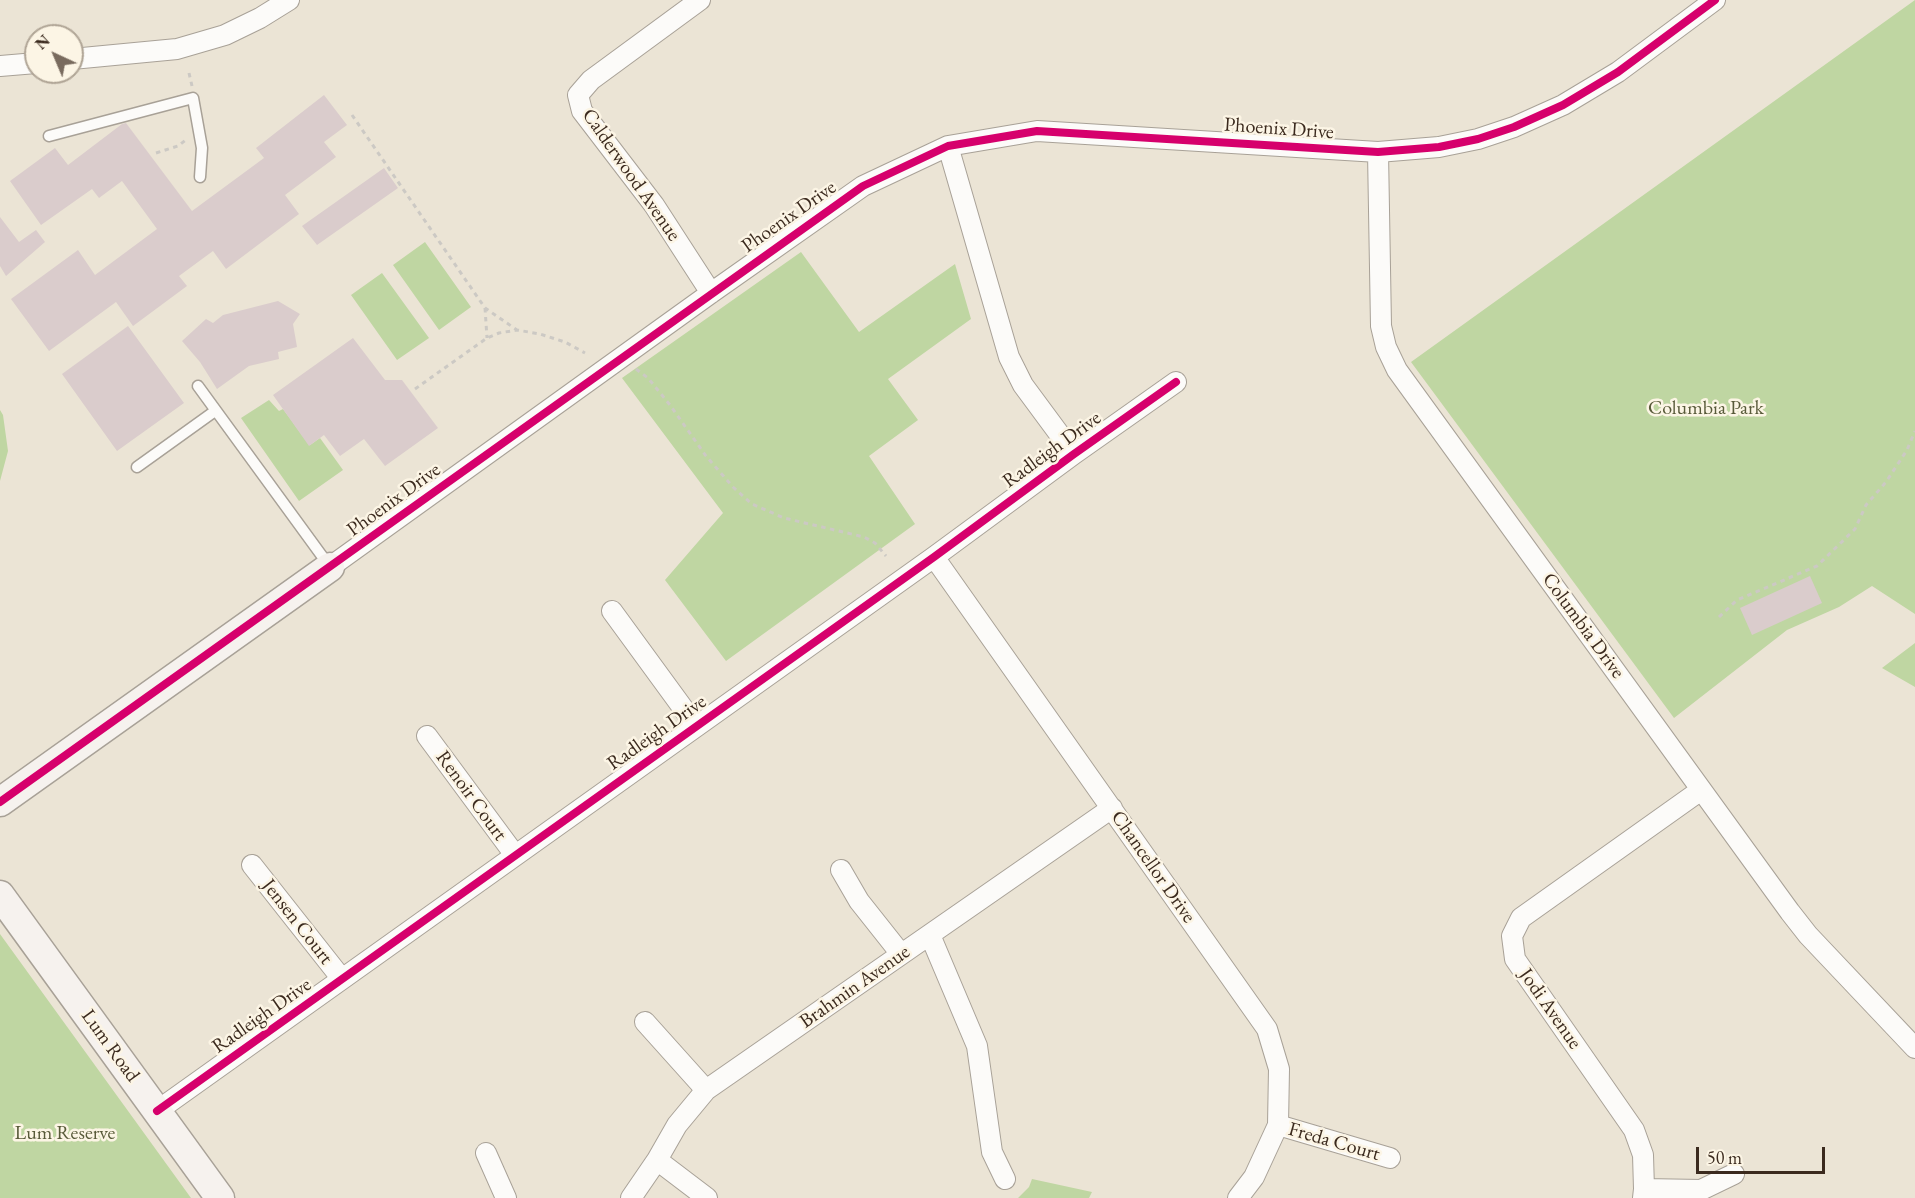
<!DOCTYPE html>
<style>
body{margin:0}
#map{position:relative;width:1915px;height:1198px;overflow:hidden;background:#ebe4d5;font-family:"EB Garamond",serif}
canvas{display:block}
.north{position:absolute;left:24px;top:24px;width:60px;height:60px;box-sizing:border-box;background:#fcf5e5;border:2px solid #afa495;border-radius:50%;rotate:316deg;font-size:16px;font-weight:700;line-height:24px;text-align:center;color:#3b2a1e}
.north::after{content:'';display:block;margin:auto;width:21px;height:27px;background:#796b5e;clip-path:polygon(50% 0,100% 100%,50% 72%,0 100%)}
.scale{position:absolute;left:1696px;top:1147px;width:129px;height:27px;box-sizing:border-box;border:3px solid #3b2a1e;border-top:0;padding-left:8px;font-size:18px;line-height:21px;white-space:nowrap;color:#3b2a1e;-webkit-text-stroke:4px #fcf5e5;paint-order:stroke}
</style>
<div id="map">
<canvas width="1915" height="1198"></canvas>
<div class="north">N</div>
<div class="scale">50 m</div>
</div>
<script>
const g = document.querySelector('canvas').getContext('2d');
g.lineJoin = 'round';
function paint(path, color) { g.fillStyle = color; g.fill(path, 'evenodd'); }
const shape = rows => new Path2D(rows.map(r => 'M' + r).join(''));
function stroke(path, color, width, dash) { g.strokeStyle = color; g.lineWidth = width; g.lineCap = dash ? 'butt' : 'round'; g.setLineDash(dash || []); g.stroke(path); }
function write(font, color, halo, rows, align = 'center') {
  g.font = font + ' "EB Garamond",serif'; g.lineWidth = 5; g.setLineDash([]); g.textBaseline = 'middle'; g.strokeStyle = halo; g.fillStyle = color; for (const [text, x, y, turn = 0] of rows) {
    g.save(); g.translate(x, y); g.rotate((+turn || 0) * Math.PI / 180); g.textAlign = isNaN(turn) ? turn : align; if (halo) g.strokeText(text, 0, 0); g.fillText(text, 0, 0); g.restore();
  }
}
const green = shape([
 [1915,0,1915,614,1872,586,1839,607,1787,630,1674,718,1411,362],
 [425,242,471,307,439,330,393,265],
 [801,252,859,332,955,264,971,319,888,379,918,420,869,456,915,524,726,661,665,580,723,513,622,378],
 [382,273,429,338,397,360,351,295],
 [269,400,279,411,283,409,310,445,320,438,343,470,299,501,241,418],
 [0,410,3,415,8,451,0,481],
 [1915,643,1915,687,1882,668],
 [0,934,191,1198,0,1198],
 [1032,1179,1092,1192,1089,1198,1018,1198,1029,1187]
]);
const building = shape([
 [324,95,347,125,324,142,336,157,285,195,299,214,226,269,213,251,179,276,187,286,133,326,116,302,49,351,11,299,78,250,95,275,157,229,122,181,99,198,92,189,41,225,10,181,55,148,68,165,122,124,126,123,192,211,264,158,256,148],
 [384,168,398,188,317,245,302,226],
 [0,217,19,242,36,230,45,242,6,276,0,266],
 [278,301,300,314,293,324,297,347,278,352,279,359,249,366,217,389,200,362,182,341,206,319,213,323,223,315],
 [128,326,184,403,117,451,62,374],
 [353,338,385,380,402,380,438,428,385,466,364,439,340,456,324,435,309,446,273,395],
 [1810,576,1822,603,1752,635,1740,608]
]);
const path = shape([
 [189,73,192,86],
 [352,115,485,308,517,330],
 [156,153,178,146,187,139],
 [485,308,487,338],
 [636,369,648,378,670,405,706,456,733,487,752,504,784,518,864,537,875,543,886,556],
 [415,389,487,338,499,333,517,330,540,334,565,342,585,353],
 [1719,617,1737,600,1817,566,1855,529,1866,505,1886,482,1907,450,1915,431]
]);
const lane = shape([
 [49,136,193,98,202,148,200,177],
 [198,386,330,567],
 [137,467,215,411]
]);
const street = shape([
 [700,0,591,80,578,95,582,111,654,205,711,293],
 [72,59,177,49,225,35,260,18,289,0],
 [0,66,36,63],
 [948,146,1009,357,1023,385,1074,454],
 [1378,152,1381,326,1386,347,1397,370,1790,912,1808,935,1915,1048],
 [934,557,1267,1029,1279,1069,1278,1125,1254,1177,1238,1198],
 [330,567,711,293,863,186,948,146,1037,131,1378,152,1439,147,1478,139,1514,127,1563,105,1618,72,1715,0],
 [612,611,696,726],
 [427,736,515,855],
 [252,865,342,979],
 [841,870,859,901,901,954],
 [930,935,977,1046,992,1152,1005,1179],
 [645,1022,706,1090],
 [157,1111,934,557,1074,454,1176,382],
 [1278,1125,1390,1158],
 [486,1153,506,1198],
 [657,1160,707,1198],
 [1644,1189,1701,1190,1734,1174],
 [631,1198,657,1160,677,1125,706,1090,1112,808],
 [1643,1198,1644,1189,1643,1155,1634,1130,1515,959,1512,936,1521,918,1701,790]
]);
const secondary = shape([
 [0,802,330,567],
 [0,895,220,1198]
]);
const cycleway = shape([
 [0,802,863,186,948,146,1037,131,1378,152,1439,147,1478,139,1514,127,1563,105,1618,72,1715,0],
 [157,1111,934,557,1074,454,1176,382]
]);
const streetNames = [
 ["Phoenix Drive",1279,129,4],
 ["Calderwood Avenue",631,175,55],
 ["Phoenix Drive",789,217,-35],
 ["Radleigh Drive",1052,450,-36],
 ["Phoenix Drive",394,500,-36],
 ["Columbia Drive",1583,626,54],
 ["Radleigh Drive",657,733,-35],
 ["Renoir Court",471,796,54],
 ["Chancellor Drive",1153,867,55],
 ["Jensen Court",297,922,52],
 ["Brahmin Avenue",855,987,-35],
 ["Jodi Avenue",1550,1009,55],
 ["Radleigh Drive",262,1016,-35],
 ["Lum Road",110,1046,54],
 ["Freda Court",1334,1142,16]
];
const parkNames = [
 ["Columbia Park",1706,409],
 ["Lum Reserve",65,1134]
];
paint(green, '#bfd6a2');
paint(building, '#dacccc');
stroke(lane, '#a8a197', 13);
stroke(street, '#a8a197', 22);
stroke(secondary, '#a8a197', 31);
stroke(path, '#ccc9c4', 3, [4.5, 4.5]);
stroke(lane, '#fcfbf9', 10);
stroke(street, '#fcfbf9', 20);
stroke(secondary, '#f6f2ee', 28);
stroke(cycleway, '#d6006c', 8);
write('20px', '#3b2a1e', '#fcf5e5', streetNames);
write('20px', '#585a39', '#fcf5e5', parkNames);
</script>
